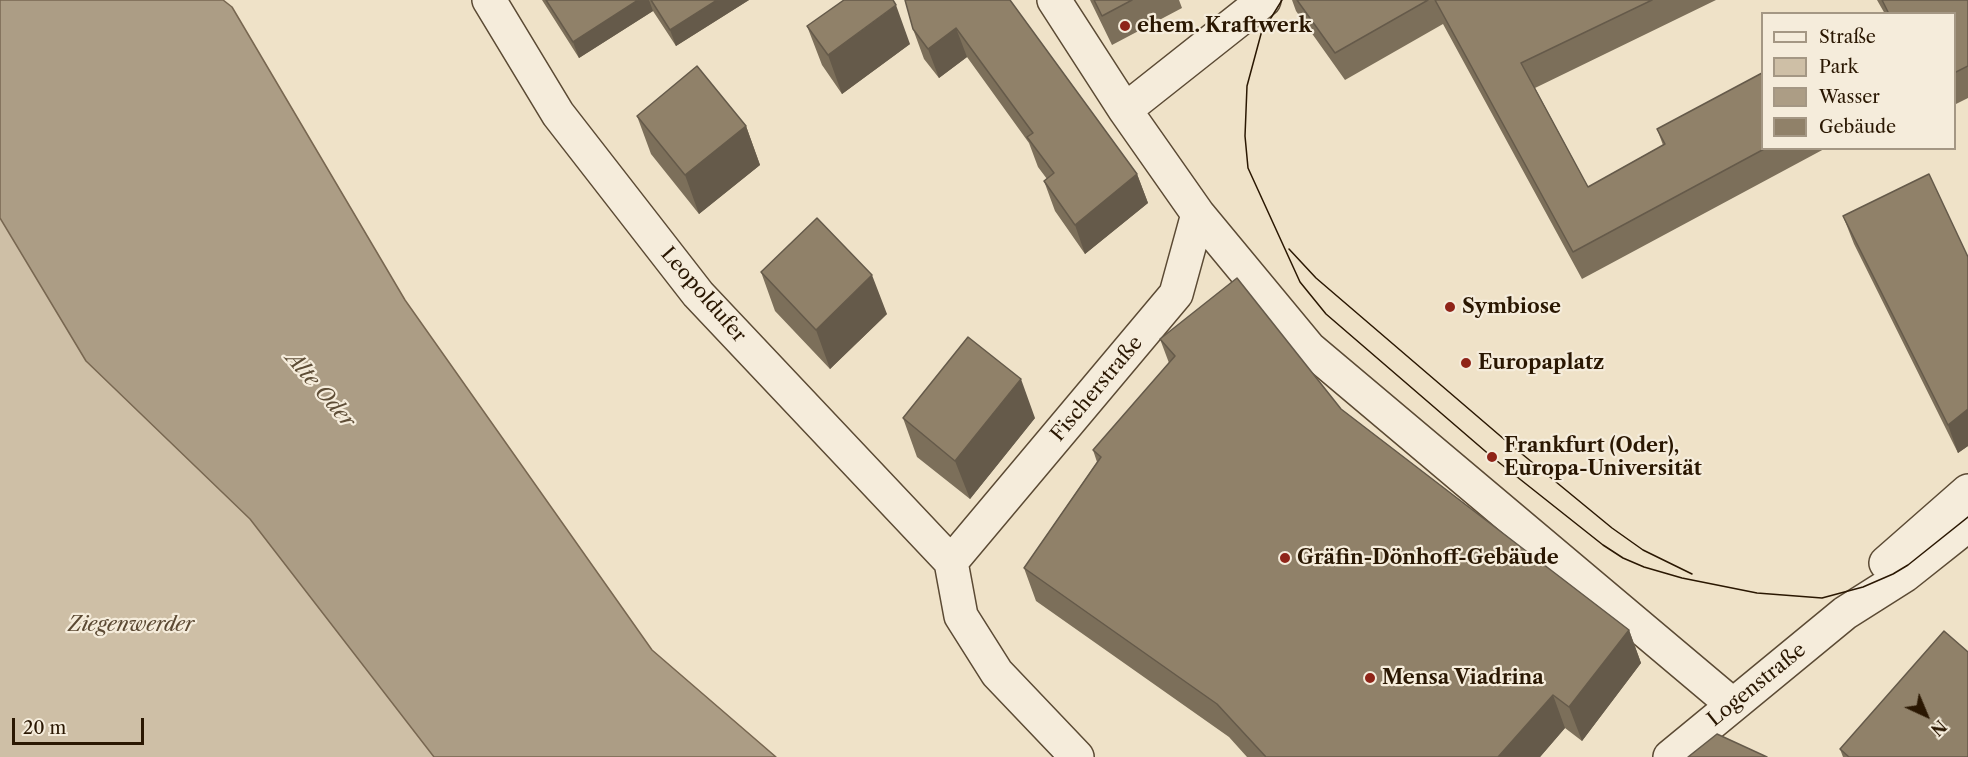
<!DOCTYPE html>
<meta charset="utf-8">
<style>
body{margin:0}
#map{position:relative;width:1968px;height:757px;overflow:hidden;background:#efe2c8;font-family:"Libre Caslon Text",serif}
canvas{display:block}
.legend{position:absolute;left:1761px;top:12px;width:195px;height:138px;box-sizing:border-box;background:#f5ecdb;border:2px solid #a49784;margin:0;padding:8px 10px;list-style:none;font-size:18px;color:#2a1702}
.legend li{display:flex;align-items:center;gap:12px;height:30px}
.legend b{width:30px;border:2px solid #a49784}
.north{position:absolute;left:1896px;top:685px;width:60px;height:60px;-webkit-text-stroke:4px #f5ecdb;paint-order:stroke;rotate:136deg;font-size:16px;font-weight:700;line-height:24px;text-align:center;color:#2a1702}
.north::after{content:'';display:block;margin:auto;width:21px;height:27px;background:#2a1702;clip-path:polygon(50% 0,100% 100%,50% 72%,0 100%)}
.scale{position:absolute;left:12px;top:718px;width:132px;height:27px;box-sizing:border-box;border:3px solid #2a1702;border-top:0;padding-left:8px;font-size:18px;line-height:21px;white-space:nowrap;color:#2a1702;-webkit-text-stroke:4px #f5ecdb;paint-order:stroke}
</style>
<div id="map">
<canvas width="1968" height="757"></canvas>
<ul class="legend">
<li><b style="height:8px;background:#f5ecdb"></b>Straße</li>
<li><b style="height:16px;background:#cebfa6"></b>Park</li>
<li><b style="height:16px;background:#ac9d85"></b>Wasser</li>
<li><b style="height:16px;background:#908169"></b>Gebäude</li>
</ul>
<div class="north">N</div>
<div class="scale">20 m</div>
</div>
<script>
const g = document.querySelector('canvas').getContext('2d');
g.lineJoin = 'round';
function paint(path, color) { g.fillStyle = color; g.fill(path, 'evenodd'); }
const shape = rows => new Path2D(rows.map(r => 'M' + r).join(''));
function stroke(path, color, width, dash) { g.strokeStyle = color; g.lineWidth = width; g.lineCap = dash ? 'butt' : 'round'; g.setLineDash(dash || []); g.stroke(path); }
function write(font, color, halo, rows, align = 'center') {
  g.font = font + ' "Libre Caslon Text",serif'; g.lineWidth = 4.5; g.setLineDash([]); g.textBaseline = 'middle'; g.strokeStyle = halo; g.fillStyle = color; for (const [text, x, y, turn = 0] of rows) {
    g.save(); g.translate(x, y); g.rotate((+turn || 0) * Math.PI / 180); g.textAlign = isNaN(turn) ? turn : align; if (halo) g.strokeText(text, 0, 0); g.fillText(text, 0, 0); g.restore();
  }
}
const green = shape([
 [0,218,87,361,250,519,434,757,0,757]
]);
const water = shape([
 [0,0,223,0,232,7,405,300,652,650,776,757,434,757,250,519,86,361,0,218,0,0]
]);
const minor = shape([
 [489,0,558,114,698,294,951,562],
 [1054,0,1125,110,1198,214,1176,294,951,562,961,616,997,673,1077,757],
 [1125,110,1264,0],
 [1198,214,1309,348,1733,705],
 [1886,563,1968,491],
 [1670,757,1845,613,1905,575,1968,525]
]);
const tram = shape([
 [1282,0,1261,34,1247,86,1245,136,1248,168,1300,282,1326,314,1492,457,1603,545,1623,558,1644,567,1682,578,1757,593,1822,598,1863,587,1893,574,1908,565,1968,517],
 [1289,249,1316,278,1505,440,1612,528,1643,550,1692,574]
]);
const wall = shape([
 [542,0,749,0,676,46,653,11,579,58],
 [1010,0,1137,174,1148,203,1085,254,1055,211,1044,181,1047,179,1038,167,1029,143,967,57,939,78,924,59,913,29],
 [1090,0,1179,0,1182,8,1112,45],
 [1292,0,1716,0,1535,88,1588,187,1663,145,1657,129,1762,148,1826,148,1582,279,1443,24,1345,80,1296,11],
 [1877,0,1968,0,1968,98,1954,105,1954,14,1885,14],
 [807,26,910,44,842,94,822,65],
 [637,116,746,126,760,165,699,214,651,154],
 [1843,216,1968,257,1968,446,1958,453,1854,244],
 [761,272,887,314,830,369,775,311],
 [1160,339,1341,409,1629,630,1641,663,1582,741,1565,728,1540,757,1247,757,1229,737,1036,601,1024,568,1097,462,1093,450,1169,363],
 [903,418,1035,418,970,499,917,457],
 [1840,749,1968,757,1843,757]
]);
const shadedWall = shape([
 [638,0,649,0,653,11,579,58,573,42],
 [717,0,749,0,676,46,670,30],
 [896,5,910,44,842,94,828,55],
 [956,28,967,57,939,78,928,49],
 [746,126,760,165,699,214,685,175],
 [1137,174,1148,203,1085,254,1075,225],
 [872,275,887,314,830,369,816,330],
 [1021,379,1035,418,970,499,955,461],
 [1968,409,1968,446,1958,453,1948,425],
 [1629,630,1641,663,1582,741,1569,707],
 [1553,695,1565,728,1540,757,1498,757]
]);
const building = shape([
 [546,0,638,0,573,42,546,0],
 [651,0,717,0,670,30,651,0],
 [844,0,893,0,896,5,828,55,807,26,844,0],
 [905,0,1010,0,1137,174,1075,225,1044,181,1054,173,1027,137,1033,133,956,28,928,49,913,29,905,0],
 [1094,0,1132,0,1102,16,1094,0],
 [1297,0,1428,0,1335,53,1297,0],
 [1435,0,1652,0,1521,63,1588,187,1665,144,1657,129,1762,73,1762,148,1766,148,1573,252,1435,0],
 [1882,0,1968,0,1968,66,1954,73,1954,14,1889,14,1882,0],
 [697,66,746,126,685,175,637,116,697,66],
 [1929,174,1968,257,1968,409,1948,425,1843,216,1929,174],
 [817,218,872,275,816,330,761,272,817,218],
 [1237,278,1341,409,1629,630,1569,707,1553,695,1498,757,1266,757,1217,704,1024,568,1101,457,1093,450,1175,356,1160,339,1237,278],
 [968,337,1021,379,955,461,903,418,968,337],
 [1944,631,1968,652,1968,757,1849,757,1840,749,1944,631],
 [1717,734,1767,757,1688,757,1717,734]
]);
const markers = [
 [1125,26,6,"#8f2418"],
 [1450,307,6,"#8f2418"],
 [1466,363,6,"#8f2418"],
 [1492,457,6,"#8f2418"],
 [1285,558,6,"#8f2418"],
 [1370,678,6,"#8f2418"]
];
const poiNames = [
 ["ehem. Kraftwerk",1137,26],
 ["Symbiose",1462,307],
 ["Europaplatz",1478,363],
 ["Frankfurt (Oder),",1504,446],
 ["Europa-Universität",1504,469],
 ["Gräfin-Dönhoff-Gebäude",1297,558],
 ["Mensa Viadrina",1382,678]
];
const streetNames = [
 ["Leopoldufer",703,295,49],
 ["Fischerstraße",1097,389,-50],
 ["Logenstraße",1757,685,-39]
];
const parkNames = [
 ["Ziegenwerder",131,625]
];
const waterNames = [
 ["Alte Oder",320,390,49]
];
paint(green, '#cebfa6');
paint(water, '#ac9d85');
stroke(water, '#786751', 1.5);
stroke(minor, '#5b4a34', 36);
stroke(minor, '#f5ecdb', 33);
stroke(tram, '#2a1702', 1.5);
paint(wall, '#7c6f5a');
paint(shadedWall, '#655a4a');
paint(building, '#908169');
stroke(building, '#655a4a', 1.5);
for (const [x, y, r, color] of markers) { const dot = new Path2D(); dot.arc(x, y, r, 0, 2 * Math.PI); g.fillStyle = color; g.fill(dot); stroke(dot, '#f5ecdb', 2); }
write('bold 20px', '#2a1702', '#f5ecdb', poiNames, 'left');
write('20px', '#2a1702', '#f5ecdb', streetNames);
write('italic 20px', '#5b4933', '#f5ecdb', parkNames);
write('italic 21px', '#5e4d36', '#f5ecdb', waterNames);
</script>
